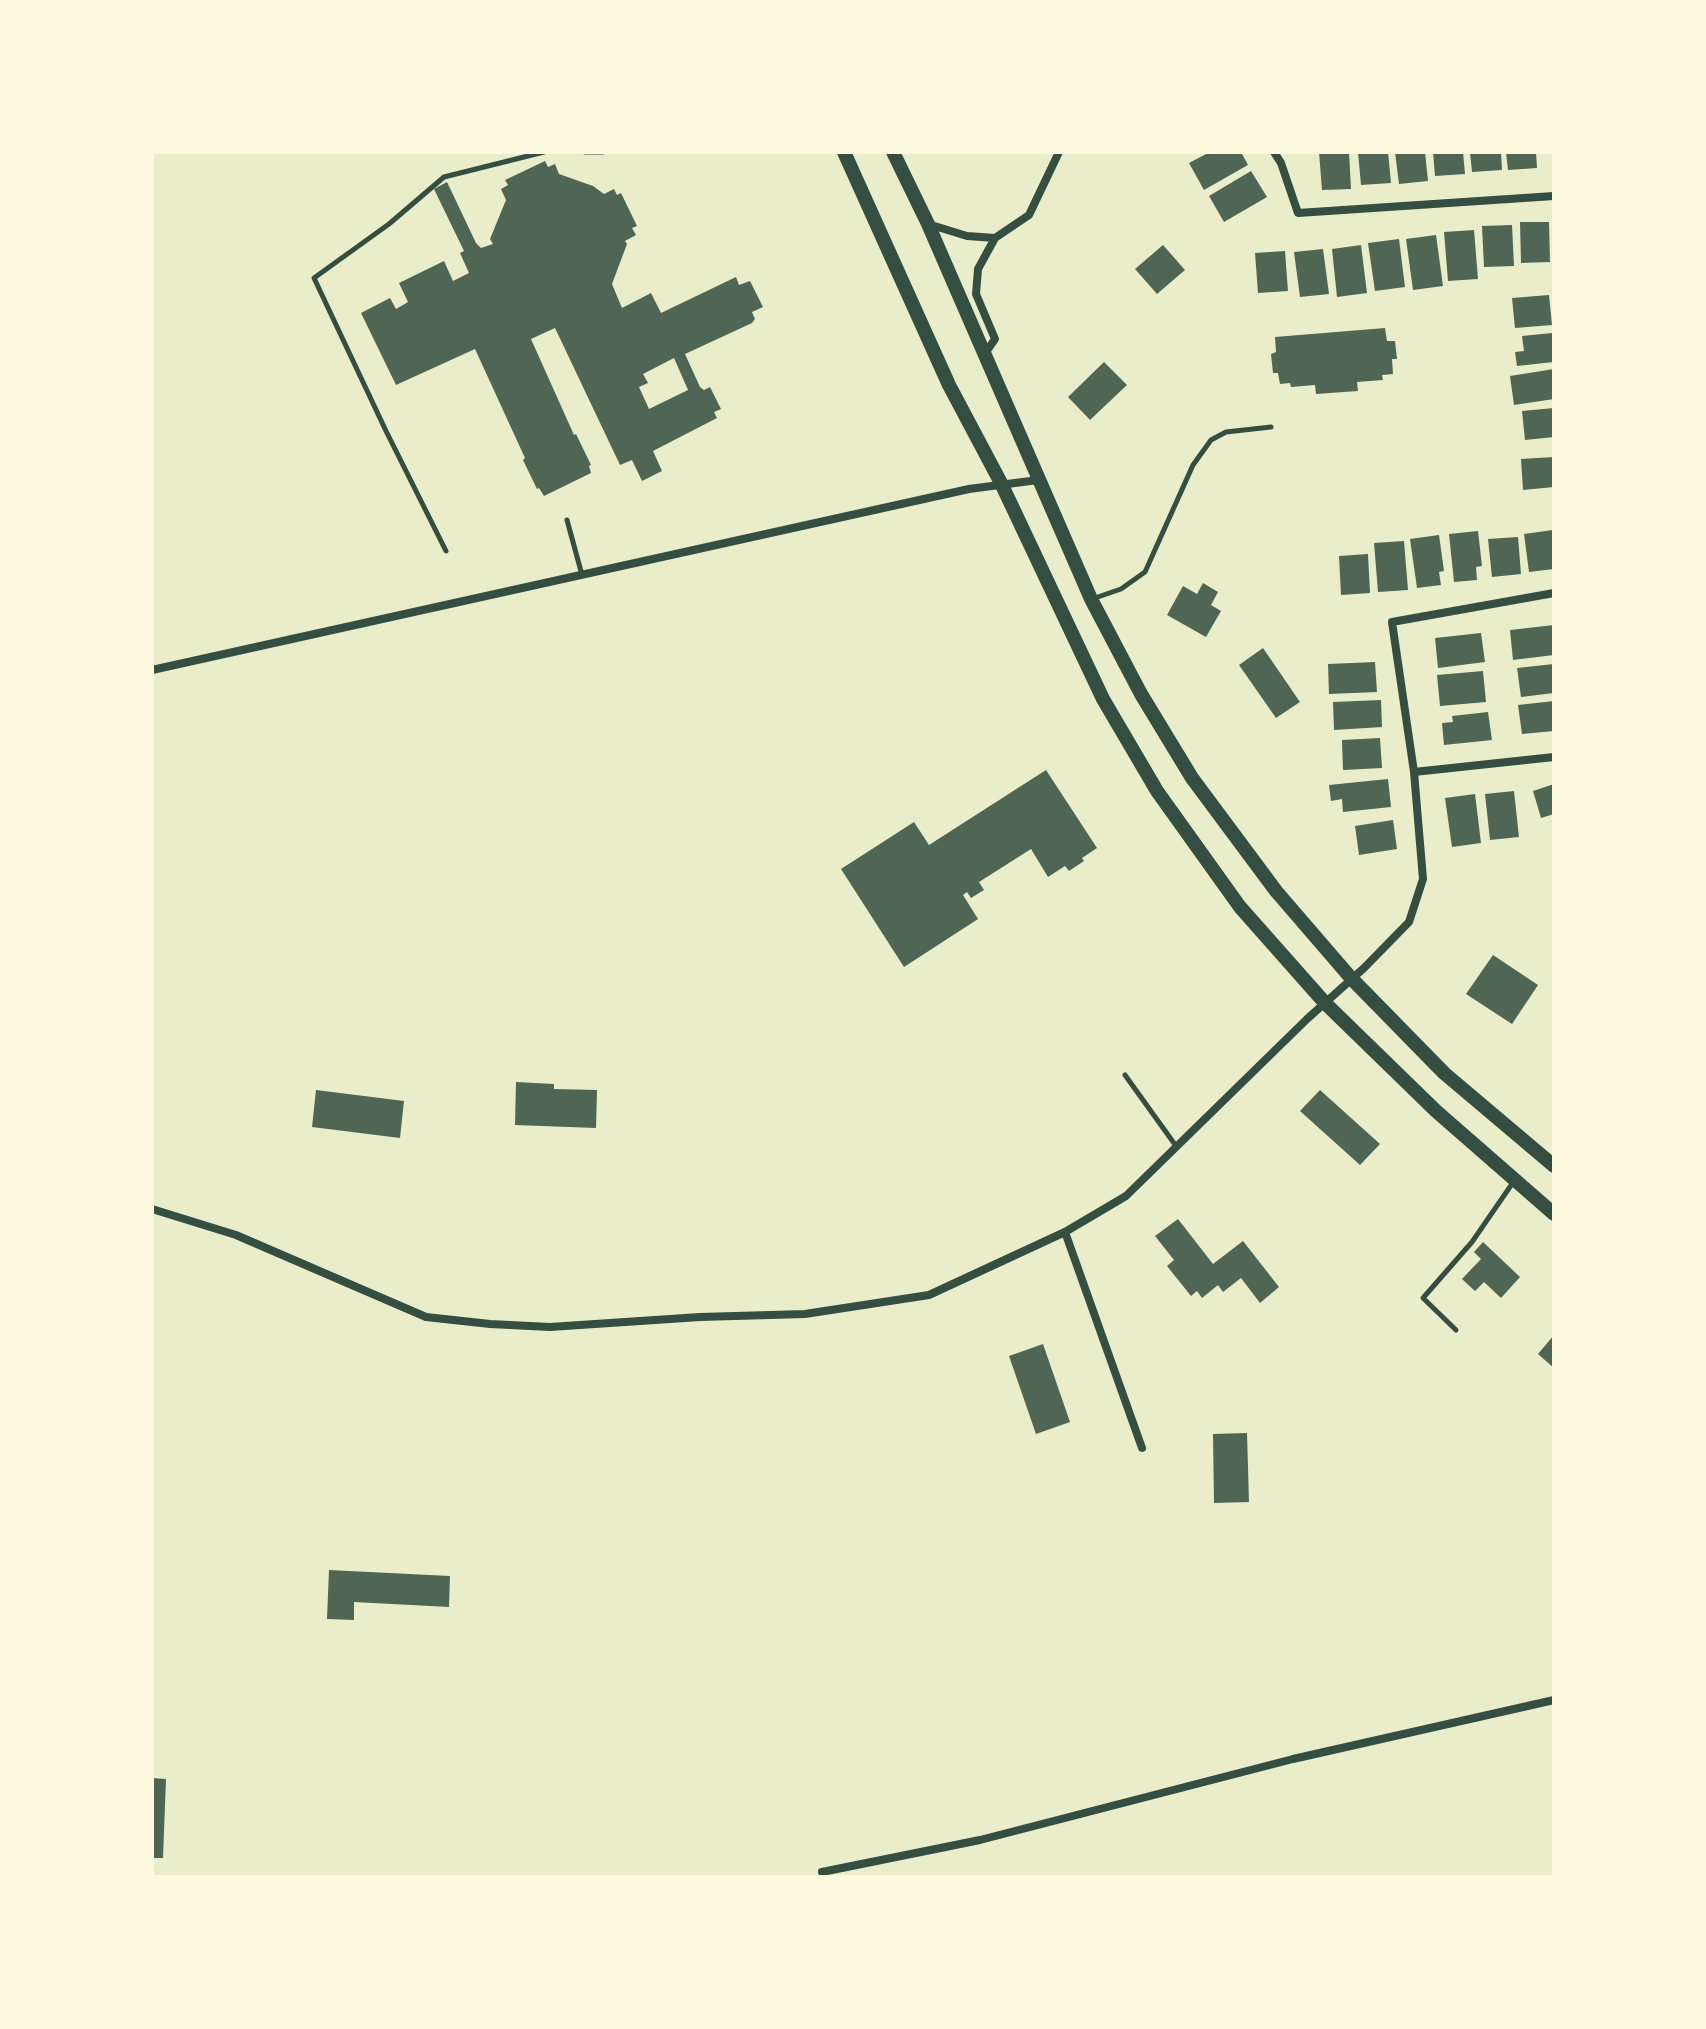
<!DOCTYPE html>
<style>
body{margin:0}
#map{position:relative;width:1706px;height:2029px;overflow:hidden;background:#e9edc9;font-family:"DM Sans",sans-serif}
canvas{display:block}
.frame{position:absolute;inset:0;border:154px solid #fefae0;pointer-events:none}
</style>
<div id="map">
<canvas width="1706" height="2029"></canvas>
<div class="frame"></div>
</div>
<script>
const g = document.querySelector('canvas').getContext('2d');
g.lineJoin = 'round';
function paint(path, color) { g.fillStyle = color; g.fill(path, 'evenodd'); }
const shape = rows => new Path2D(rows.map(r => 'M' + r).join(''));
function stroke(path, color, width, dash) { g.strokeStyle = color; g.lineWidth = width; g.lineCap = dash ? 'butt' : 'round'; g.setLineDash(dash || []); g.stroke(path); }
const building = shape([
 [1210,152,1241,152,1248,165,1204,190,1189,163],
 [1319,152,1349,152,1351,189,1322,190],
 [1358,152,1388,152,1391,183,1361,185],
 [1395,152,1425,152,1428,181,1399,184],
 [1433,152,1463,152,1465,174,1435,176],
 [1470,152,1501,152,1502,170,1472,172],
 [1506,152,1536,152,1537,168,1508,170],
 [545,161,548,167,555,164,559,174,593,186,604,194,614,189,617,195,621,193,637,226,632,228,636,235,625,241,627,244,612,284,622,308,651,293,661,313,736,277,739,285,750,281,763,307,752,312,755,319,752,323,685,354,700,387,704,390,710,387,721,409,714,412,717,418,653,451,662,471,642,481,632,460,620,465,555,328,531,339,574,435,576,434,591,465,589,466,591,473,544,496,539,488,537,489,523,460,525,458,475,349,396,385,361,313,390,298,396,309,408,302,399,283,444,261,453,281,469,273,460,253,464,251,434,189,447,182,476,243,481,248,493,244,490,239,506,200,501,189,508,185,505,180],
 [674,358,688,390,649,409,639,387,648,383,643,374],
 [1251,171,1267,197,1224,222,1209,196],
 [1520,222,1549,222,1550,262,1521,263],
 [1512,225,1514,266,1484,267,1482,226],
 [1474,230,1478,279,1448,281,1444,232],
 [1436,235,1443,286,1413,290,1406,239],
 [1399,239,1405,287,1375,291,1368,243],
 [1163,245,1185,270,1157,294,1135,269],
 [1361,245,1367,293,1337,297,1332,249],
 [1323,249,1329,294,1300,297,1294,252],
 [1285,251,1288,291,1258,293,1255,253],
 [1549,295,1552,325,1515,328,1512,298],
 [1385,328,1387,341,1395,341,1397,359,1392,359,1393,374,1382,375,1383,380,1357,382,1358,391,1316,394,1315,385,1291,387,1290,383,1280,384,1278,373,1273,373,1271,354,1276,352,1275,337],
 [1552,333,1554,362,1517,366,1515,352,1524,351,1522,336],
 [1104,362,1127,385,1090,420,1068,397],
 [1554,369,1554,399,1514,405,1510,376],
 [1554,408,1554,437,1525,440,1522,411],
 [1554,457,1554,487,1523,490,1521,459],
 [1553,530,1554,569,1529,572,1524,534],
 [1478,531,1482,566,1476,567,1477,580,1454,582,1449,534],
 [1439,535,1444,571,1439,572,1441,585,1417,588,1410,539],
 [1518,537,1521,574,1492,577,1488,539],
 [1404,541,1408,590,1378,592,1374,543],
 [1368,554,1370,593,1341,595,1339,556],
 [1203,583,1218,592,1211,605,1221,611,1206,637,1167,615,1183,586,1197,594],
 [1554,625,1554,655,1513,660,1510,630],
 [1481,633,1485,662,1438,668,1435,638],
 [1263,648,1300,702,1276,718,1239,665],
 [1375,662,1377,692,1329,694,1328,664],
 [1554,664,1554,693,1521,697,1517,668],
 [1483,671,1486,702,1440,706,1437,675],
 [1381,700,1382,727,1334,730,1333,702],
 [1554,701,1554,731,1522,734,1518,705],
 [1488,712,1492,740,1444,745,1442,723,1453,722,1452,716],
 [1380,738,1382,768,1343,770,1342,740],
 [1046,770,1097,848,1082,858,1084,861,1069,871,1065,866,1048,877,1031,849,979,882,984,890,971,898,967,892,963,895,978,919,904,967,841,869,914,822,929,845],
 [1388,779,1391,807,1343,812,1342,799,1331,801,1329,785],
 [1554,784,1554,814,1541,818,1533,791],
 [1514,791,1519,837,1490,840,1485,794],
 [1475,794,1481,843,1452,847,1445,798],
 [1393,820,1397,849,1359,855,1355,826],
 [1493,955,1538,985,1512,1024,1466,994],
 [516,1082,554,1084,554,1089,597,1090,596,1128,515,1125],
 [316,1090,404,1101,400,1138,312,1127],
 [1320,1090,1380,1144,1360,1165,1300,1111],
 [1178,1219,1213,1264,1243,1241,1279,1287,1260,1303,1241,1278,1223,1292,1218,1285,1202,1298,1197,1291,1191,1296,1167,1266,1174,1260,1155,1236],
 [1483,1242,1520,1277,1501,1298,1484,1282,1475,1291,1462,1279,1481,1259,1474,1252],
 [1554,1335,1554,1368,1538,1354],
 [1043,1344,1070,1422,1036,1434,1009,1356],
 [1247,1433,1249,1502,1214,1503,1213,1434],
 [329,1570,450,1576,449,1607,354,1602,354,1620,327,1619],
 [152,1778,166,1779,163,1858,152,1858]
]);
const service = shape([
 [585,152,603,152],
 [567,520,582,575],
 [446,551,386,431,314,278,389,224,444,177,544,152],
 [1092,599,1121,589,1145,572,1193,465,1211,440,1226,432,1271,427],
 [1125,1075,1176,1146],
 [1456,1330,1423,1298,1472,1242,1514,1181]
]);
const minor = shape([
 [1274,152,1281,163,1298,213,1554,196],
 [928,224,967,236,995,238,1029,215,1059,152],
 [984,355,995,339,976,294,978,269,995,238],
 [152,670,969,489,1038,480],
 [1414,772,1554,757],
 [152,1209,236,1235,426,1317,490,1324,550,1327,700,1317,805,1314,929,1295,1065,1232,1126,1196,1307,1019,1364,968,1409,922,1423,879,1414,772,1392,622,1554,593],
 [1065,1232,1142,1448],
 [822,1872,980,1840,1293,1759,1554,1700]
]);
const secondary = shape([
 [844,152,949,385,1001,483,1103,699,1157,791,1240,907,1325,1003,1436,1111,1554,1214],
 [893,152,928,224,1091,599,1141,694,1192,778,1276,891,1351,978,1444,1073,1554,1166]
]);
paint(building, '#4f6655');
stroke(service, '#344e41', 5);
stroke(minor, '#344e41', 8);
stroke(secondary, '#344e41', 14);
</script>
